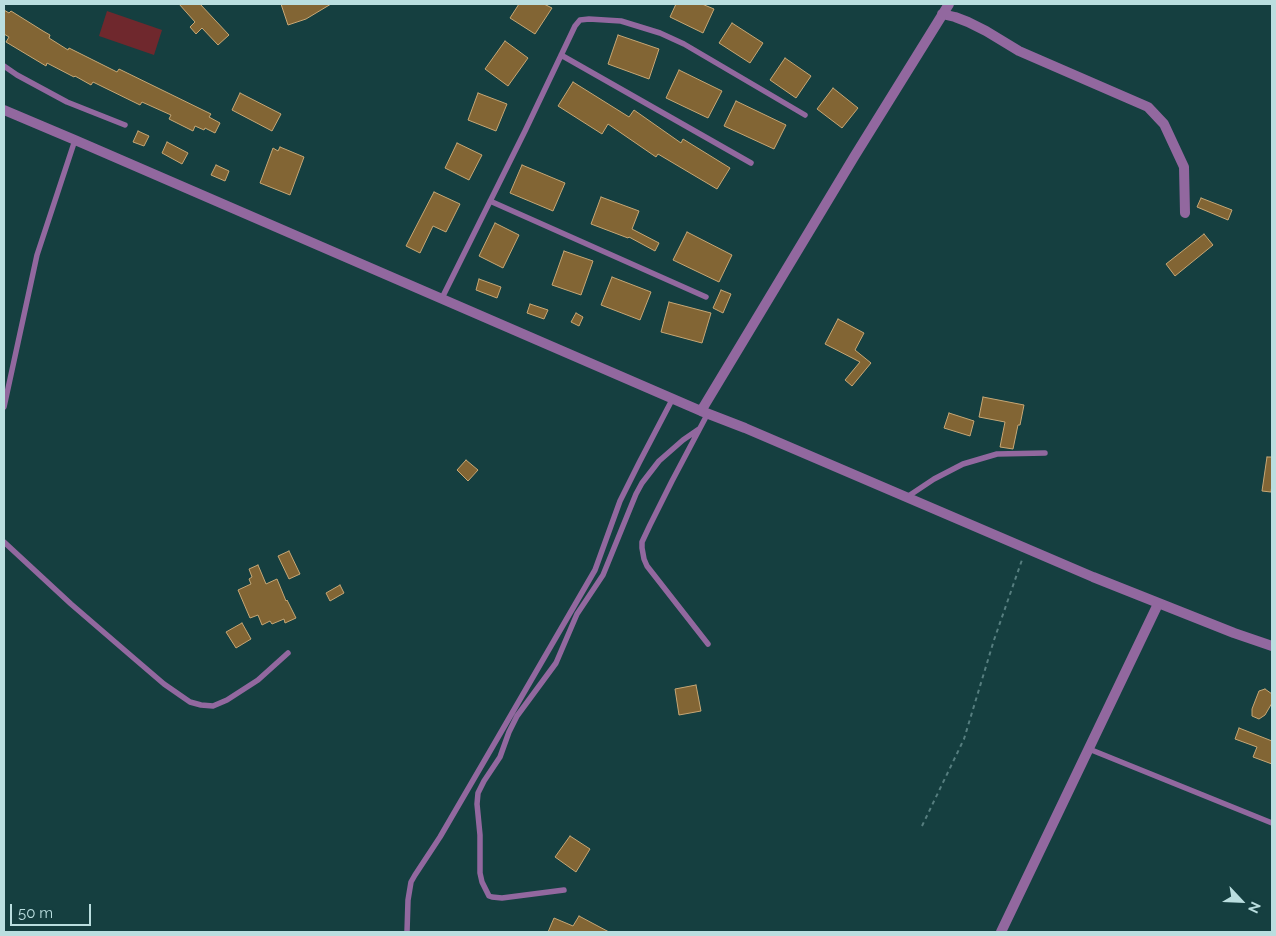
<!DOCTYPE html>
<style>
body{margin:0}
#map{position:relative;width:1276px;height:936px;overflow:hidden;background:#153f40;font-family:Raleway,sans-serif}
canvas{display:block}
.frame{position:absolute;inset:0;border:5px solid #badedf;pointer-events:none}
.north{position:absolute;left:1216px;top:876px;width:50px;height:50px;-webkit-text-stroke:4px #153f40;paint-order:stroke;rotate:115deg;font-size:14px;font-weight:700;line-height:20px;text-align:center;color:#badedf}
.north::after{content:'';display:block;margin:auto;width:18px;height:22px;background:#badedf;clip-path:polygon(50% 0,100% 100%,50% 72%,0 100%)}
.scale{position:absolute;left:10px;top:904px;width:81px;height:22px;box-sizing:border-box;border:2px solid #badedf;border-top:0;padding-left:6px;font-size:15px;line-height:18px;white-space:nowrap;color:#badedf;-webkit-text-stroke:4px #153f40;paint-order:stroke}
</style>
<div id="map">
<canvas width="1276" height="936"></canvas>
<div class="frame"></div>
<div class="north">N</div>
<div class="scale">50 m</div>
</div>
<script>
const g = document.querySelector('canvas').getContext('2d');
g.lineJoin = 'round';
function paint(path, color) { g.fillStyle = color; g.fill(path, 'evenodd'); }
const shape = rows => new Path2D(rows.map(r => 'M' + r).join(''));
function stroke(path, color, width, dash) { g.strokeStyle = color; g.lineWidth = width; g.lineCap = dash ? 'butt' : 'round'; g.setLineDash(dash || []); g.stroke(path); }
const green = shape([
 [107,11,162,30,154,55,99,36]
]);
const building = shape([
 [179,4,200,4,229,35,218,45,202,28,196,34,190,27,195,22,179,4],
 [281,4,331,4,306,19,288,25,281,4],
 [519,4,544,4,552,8,535,34,510,18,519,4],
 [676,4,702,4,714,9,703,33,670,17,676,4],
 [4,10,9,13,11,11,43,31,50,35,49,38,68,50,69,48,117,72,119,69,211,114,209,117,220,123,215,133,205,128,204,130,195,126,193,131,169,119,171,115,142,102,140,105,93,82,91,85,75,76,74,77,47,63,46,66,6,42,9,37,4,34,4,10],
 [732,23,763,43,750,63,719,43,732,23],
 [618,35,659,49,649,79,608,64,618,35],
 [505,41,528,58,508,86,485,69,505,41],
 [785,58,811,76,796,98,770,80,785,58],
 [679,70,722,91,708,118,666,98,679,70],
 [573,82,629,117,634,110,681,143,683,139,730,168,717,189,658,154,656,157,608,124,602,134,558,106,573,82],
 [833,88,858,108,842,128,817,109,833,88],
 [240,93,281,114,272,131,232,110,240,93],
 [478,93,507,104,496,131,468,120,478,93],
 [736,101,786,125,774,149,724,126,736,101],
 [138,131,149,136,144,146,133,142,138,131],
 [167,142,188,153,182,164,162,153,167,142],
 [457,143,482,155,469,180,445,168,457,143],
 [280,147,304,157,290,195,260,183,273,148,278,151,280,147],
 [216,165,229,171,225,181,211,175,216,165],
 [522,165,565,183,553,211,510,193,522,165],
 [434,192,460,204,446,232,433,226,420,253,406,246,434,192],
 [601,197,639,211,632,229,659,243,655,251,629,237,628,238,591,224,601,197],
 [1201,198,1232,210,1228,220,1197,207,1201,198],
 [495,223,519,235,503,268,479,256,495,223],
 [687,232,732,255,719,282,673,260,687,232],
 [1204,234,1213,245,1175,276,1166,264,1204,234],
 [564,251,593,261,581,295,552,285,564,251],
 [612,277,651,292,640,320,601,305,612,277],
 [479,279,501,287,497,298,476,290,479,279],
 [721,290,731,294,723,313,713,308,721,290],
 [669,302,711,313,702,343,661,332,669,302],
 [530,304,548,310,544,319,527,313,530,304],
 [576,313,583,317,579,326,571,322,576,313],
 [838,319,864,333,855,350,871,363,852,386,845,380,860,362,825,344,838,319],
 [983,397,1024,405,1020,425,1018,425,1013,449,1000,447,1005,422,979,417,983,397],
 [949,413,974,421,970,436,944,428,949,413],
 [1267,457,1272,457,1272,484,1271,492,1262,491,1267,457],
 [466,460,478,470,468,481,457,470,466,460],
 [289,551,300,574,289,579,278,556,289,551],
 [258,565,266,584,277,579,286,601,287,600,296,618,285,623,284,619,272,624,270,621,262,625,258,615,250,618,238,590,251,584,249,579,252,577,249,569,258,565],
 [340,585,344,593,330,601,326,593,340,585],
 [242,623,251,639,236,648,226,632,242,623],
 [696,685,701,711,679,715,675,689,696,685],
 [1265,689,1272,694,1272,703,1265,715,1259,719,1252,716,1252,709,1259,691,1265,689],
 [1239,728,1272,741,1272,764,1253,757,1257,747,1235,739,1239,728],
 [570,836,590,849,576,872,555,857,570,836],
 [579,916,609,932,548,932,554,918,573,926,579,916]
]);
const path = shape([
 [922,826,964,739,994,640,1023,557]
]);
const service = shape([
 [561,55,751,163],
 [4,66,17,75,67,102,125,125],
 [490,201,706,297],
 [442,298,525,131,575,26,580,20,589,19,621,21,660,33,684,44,805,115],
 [4,407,37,255,75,140],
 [708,413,672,481,650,525,642,542,642,548,644,559,647,566,708,644],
 [907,497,934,479,963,464,997,454,1045,453],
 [4,542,71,604,129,654,164,684,190,702,201,705,213,706,227,700,258,680,288,653],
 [1089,749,1272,823],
 [564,890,502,898,492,897,489,896,482,882,480,873,480,835,477,804,478,793,484,781,500,757,509,732,517,716,556,663,577,614,603,575,636,494,642,483,659,461,683,440,699,429],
 [407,932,408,900,411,882,415,875,440,837,486,758,595,570,620,501,639,463,673,398]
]);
const minor = shape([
 [942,14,955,17,968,22,986,31,1019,51,1148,107,1164,124,1184,167,1185,213],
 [4,110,75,140,701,411,745,428,1093,577,1234,633,1272,646],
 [701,411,854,157,949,4],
 [1001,932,1158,604]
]);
paint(green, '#6f282d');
paint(building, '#826534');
stroke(building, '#c6a775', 1);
stroke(path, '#567e7f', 2, [4, 4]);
stroke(service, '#92689f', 5.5);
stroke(minor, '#92689f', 10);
</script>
